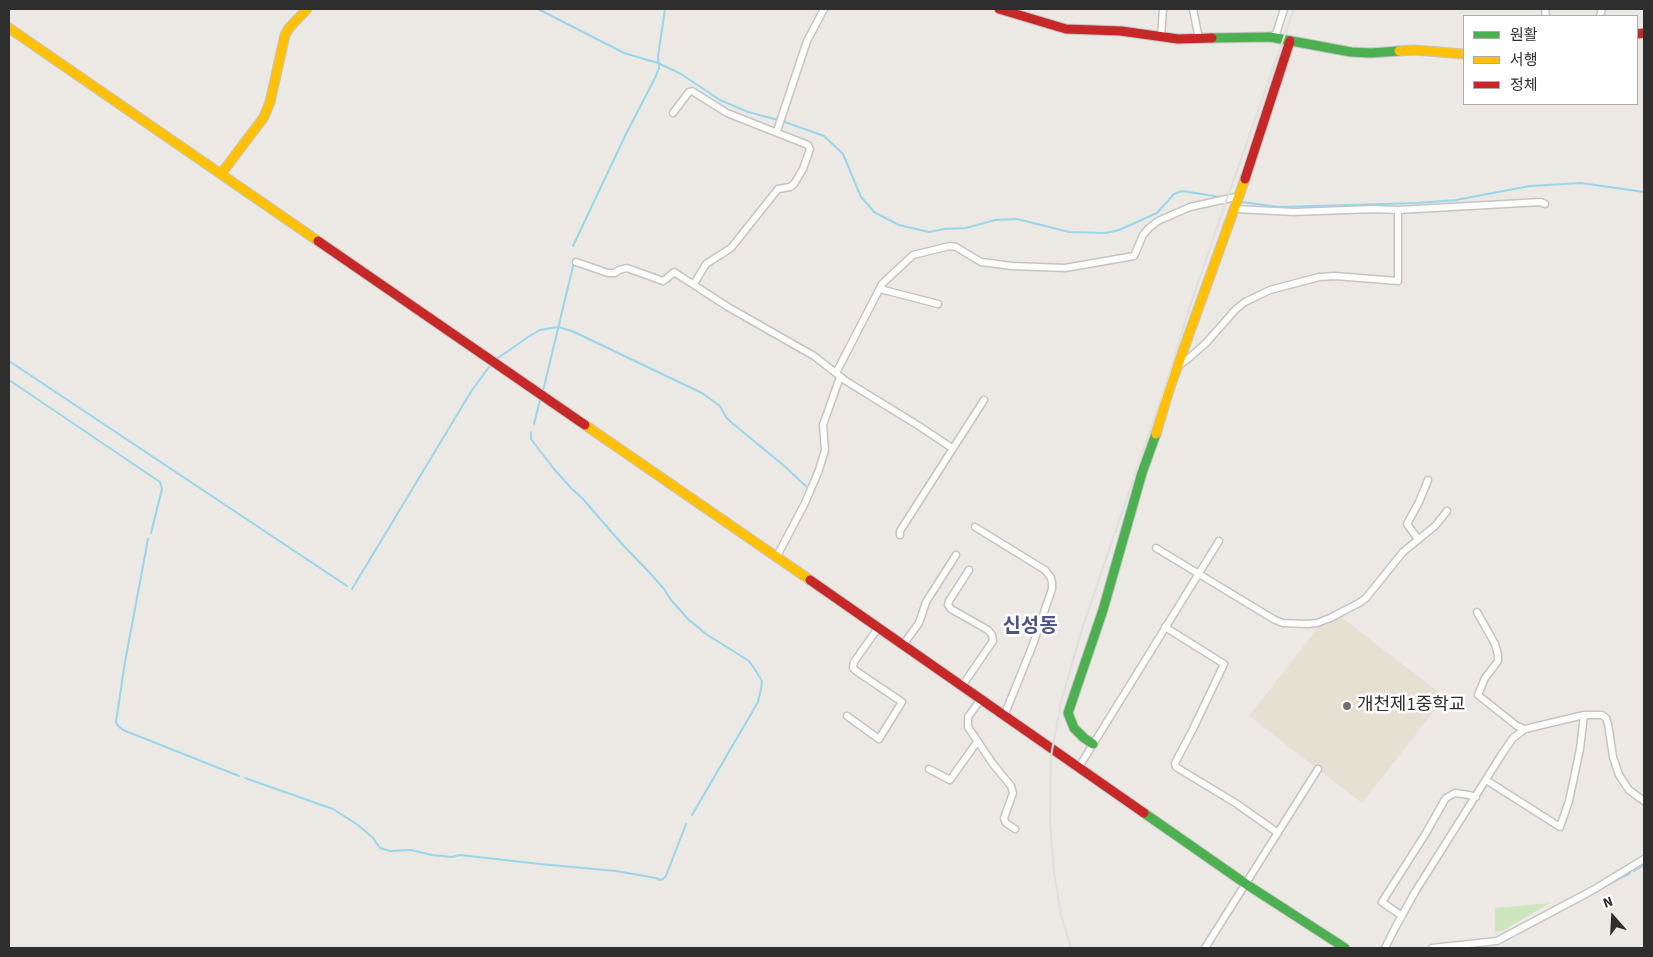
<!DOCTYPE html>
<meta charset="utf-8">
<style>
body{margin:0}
#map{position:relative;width:1653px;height:957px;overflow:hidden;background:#ece8e4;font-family:"Source Sans 3","Noto Sans KR",sans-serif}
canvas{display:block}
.frame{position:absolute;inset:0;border:10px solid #2e2e2e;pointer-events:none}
.legend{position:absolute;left:1463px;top:15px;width:175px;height:90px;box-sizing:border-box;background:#fff;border:1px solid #ababab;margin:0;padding:6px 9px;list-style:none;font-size:15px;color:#2e2e2e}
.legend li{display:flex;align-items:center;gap:10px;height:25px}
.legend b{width:25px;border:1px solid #ababab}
.north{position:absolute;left:1588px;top:892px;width:50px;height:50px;-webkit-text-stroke:4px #fff;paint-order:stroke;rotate:341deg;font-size:14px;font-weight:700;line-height:20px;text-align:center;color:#2e2e2e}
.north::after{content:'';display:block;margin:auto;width:18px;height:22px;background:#2e2e2e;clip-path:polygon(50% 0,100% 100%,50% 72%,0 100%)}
</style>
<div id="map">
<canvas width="1653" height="957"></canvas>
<div class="frame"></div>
<ul class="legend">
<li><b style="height:6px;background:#4caf50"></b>원활</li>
<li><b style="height:6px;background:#ffc107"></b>서행</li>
<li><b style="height:6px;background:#c62828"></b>정체</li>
</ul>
<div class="north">N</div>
</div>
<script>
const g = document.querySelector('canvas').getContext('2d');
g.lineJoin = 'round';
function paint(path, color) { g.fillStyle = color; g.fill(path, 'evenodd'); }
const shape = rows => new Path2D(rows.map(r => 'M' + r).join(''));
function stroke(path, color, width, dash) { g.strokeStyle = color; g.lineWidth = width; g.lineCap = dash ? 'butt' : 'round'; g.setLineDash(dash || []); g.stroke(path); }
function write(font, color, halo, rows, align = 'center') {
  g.font = font + ' "Source Sans 3","Noto Sans KR",sans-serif'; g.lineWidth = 5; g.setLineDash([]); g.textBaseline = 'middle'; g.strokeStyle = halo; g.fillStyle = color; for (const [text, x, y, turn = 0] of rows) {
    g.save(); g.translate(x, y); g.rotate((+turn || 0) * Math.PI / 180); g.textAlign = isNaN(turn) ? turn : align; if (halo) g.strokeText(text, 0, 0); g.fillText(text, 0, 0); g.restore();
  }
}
const education = shape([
 [1332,610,1445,697,1362,803,1249,716]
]);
const green = shape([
 [1550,903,1504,930,1495,932,1495,908]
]);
const stream = shape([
 [538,9,624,53,658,63,681,74,720,100,748,112,782,121,824,136,843,154,861,197,869,206,874,212,899,225,929,232,944,229,966,228,995,220,1017,219,1069,232,1106,233,1119,230,1157,213,1174,194,1182,191,1220,197],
 [1242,202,1279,207,1417,203,1456,200,1530,186,1581,183,1644,192],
 [573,246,625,136,655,78,659,68,658,56,665,9],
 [498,358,528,337,540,330,558,327,572,331,702,393,720,406,726,417,732,423,782,464,808,488],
 [9,361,347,586],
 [9,380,160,482,162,489,151,533],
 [543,391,574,262],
 [534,424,540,400],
 [531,432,531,439,554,469,571,488,582,498,622,544,649,572,664,589,671,600,689,620,706,634,749,661,754,668,762,681,761,689,758,702,692,815],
 [148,539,125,662,116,722,118,726,123,730,239,776],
 [352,589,472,390,489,367],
 [245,778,333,809,358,825,373,838,380,848,390,851,411,850,432,855,452,857,460,855,540,864,616,871,656,878,660,880,663,879,666,876,686,824],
 [1634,871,1644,865],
 [1502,941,1630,873],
 [1466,948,1496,944]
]);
const street = shape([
 [1193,9,1199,39],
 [1545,9,1546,16],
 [1600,16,1602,9],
 [1161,37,1163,9],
 [1270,37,1276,34,1284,9],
 [673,113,689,92,692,91,727,113,808,145,810,149,803,169,794,184,790,187,778,189,731,248,706,264,694,284],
 [777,131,807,41,824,9],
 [1236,209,1294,212,1373,209,1398,210,1541,202,1545,204],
 [576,262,608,273,615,273,619,270,627,268,663,281,666,279,674,272,728,307,814,356,846,381,919,426,952,448],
 [880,289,938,304],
 [1179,365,1189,358,1206,343,1236,309,1245,302,1270,290,1319,277,1335,276,1398,281,1398,210],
 [836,373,882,284,913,255,950,246,956,247,981,262,1012,266,1065,268,1134,256,1143,235,1149,228,1158,221,1190,207,1240,196],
 [975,527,1045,570,1051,578,1052,583,1052,589,1032,647,1004,716],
 [900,535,900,531,984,400],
 [1418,539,1407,524,1419,502,1428,480],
 [1156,548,1275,620,1283,623,1307,624,1317,623,1330,618,1359,603,1366,598,1403,552,1435,526,1447,511],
 [776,558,805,503,819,470,825,450,823,425,840,377],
 [1477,612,1495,644,1498,655,1498,661,1485,678,1478,695,1517,726,1525,729],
 [1165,627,1224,664,1193,729,1175,763,1176,767,1237,804,1278,833],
 [903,645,919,623,926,602,956,555],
 [962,686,993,641,992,635,988,630,951,609,948,605,949,601,969,570],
 [981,699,968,717,968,727,993,764,1011,786,1013,793,1004,818,1006,823,1015,829],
 [847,716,879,739,902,702,856,671,853,668,854,662,878,628],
 [1079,767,1219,541],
 [929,769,950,780,977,742],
 [1486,780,1560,827,1569,801,1580,749,1584,715],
 [1402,916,1382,902,1426,833,1444,801,1446,798,1455,793,1469,795,1476,797],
 [1205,948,1318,769],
 [1385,948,1394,930,1415,892,1502,754,1513,738,1525,729,1584,715,1602,715,1606,718,1608,724,1613,757,1619,775,1629,790,1644,801],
 [1432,948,1497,941,1593,890,1644,859]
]);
const fast = shape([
 [1212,38,1270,37,1351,52,1371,53,1399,51],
 [1093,744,1084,738,1074,728,1068,713,1103,610,1142,473,1156,434],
 [1144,813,1246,884,1345,948]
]);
const slow = shape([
 [9,28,318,241],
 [1399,51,1415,50,1464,54],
 [221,174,264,117,270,102,285,35,289,28,307,9],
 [585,425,810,580],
 [1156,434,1170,387,1245,179]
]);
const jam = shape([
 [999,9,1066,29,1121,31,1178,39,1212,38],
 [1637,34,1644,33],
 [1245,179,1290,41],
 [318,241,585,425],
 [810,580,1144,813]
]);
const rail = shape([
 [1071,948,1061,915,1054,872,1050,822,1051,756,1061,702,1082,629,1168,378,1191,303,1230,190,1294,9]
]);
const markers = [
 [1347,706,5,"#706f6e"]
];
const poiNames = [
 ["개천제1중학교",1357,706]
];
const quarterNames = [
 ["신성동",1030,628]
];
paint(education, '#e6e0d3');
paint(green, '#cee6be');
stroke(stream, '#99d6ec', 2);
stroke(street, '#c5c4c5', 9);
stroke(fast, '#c5c4c5', 11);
stroke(slow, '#c5c4c5', 11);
stroke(jam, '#c5c4c5', 11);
stroke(street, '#fcfcfb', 6);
stroke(fast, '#4caf50', 9);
stroke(slow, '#ffc107', 9);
stroke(jam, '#c62828', 9);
stroke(rail, '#dfdfe1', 2);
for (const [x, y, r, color] of markers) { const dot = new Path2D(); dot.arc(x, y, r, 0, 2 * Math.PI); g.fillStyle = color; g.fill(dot); stroke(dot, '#fff', 2); }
write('18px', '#2e2e2e', '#fff', poiNames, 'left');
write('bold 20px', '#4d5680', '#fff', quarterNames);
</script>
